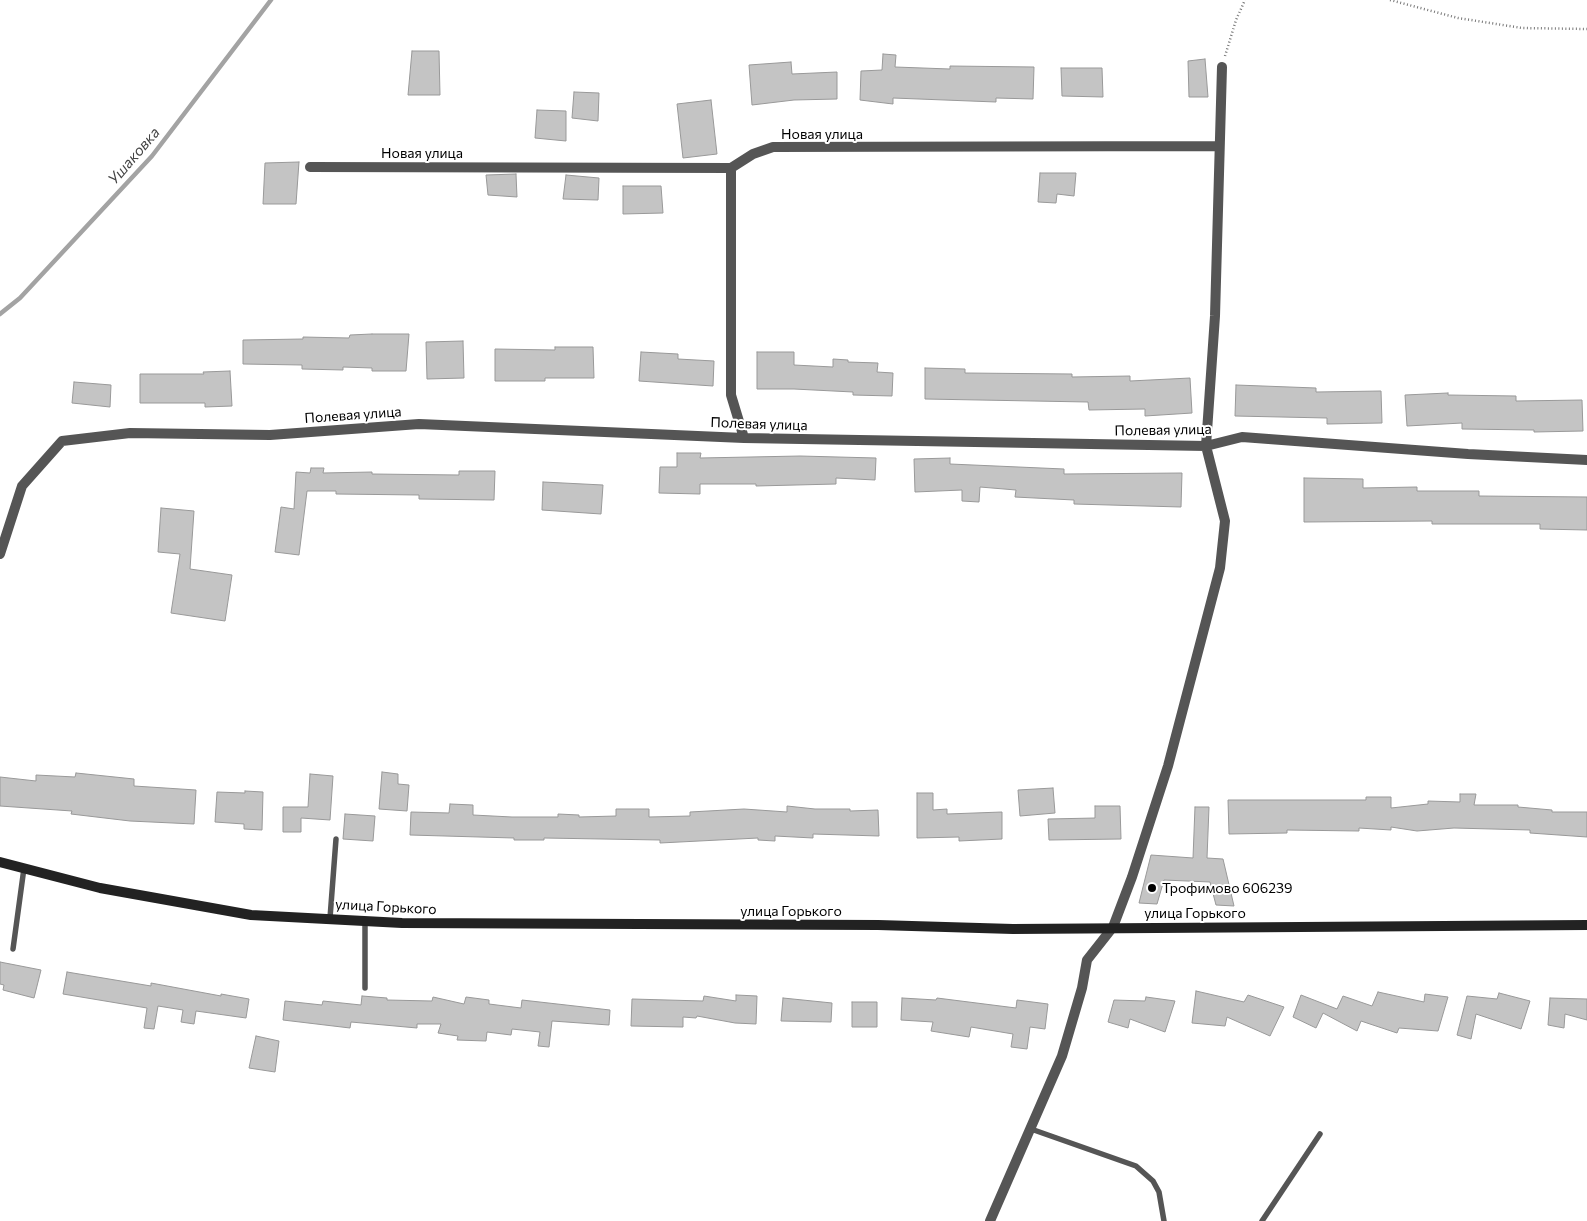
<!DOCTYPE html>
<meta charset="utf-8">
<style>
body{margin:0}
canvas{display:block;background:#fff}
</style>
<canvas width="1587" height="1221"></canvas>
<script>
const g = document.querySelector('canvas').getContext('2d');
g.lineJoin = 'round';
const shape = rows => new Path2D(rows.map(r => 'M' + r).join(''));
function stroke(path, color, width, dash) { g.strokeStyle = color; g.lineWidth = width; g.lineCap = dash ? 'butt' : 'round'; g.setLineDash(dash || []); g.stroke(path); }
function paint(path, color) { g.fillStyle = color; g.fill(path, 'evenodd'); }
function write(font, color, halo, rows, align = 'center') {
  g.font = font + ' Commissioner,sans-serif'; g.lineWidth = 4; g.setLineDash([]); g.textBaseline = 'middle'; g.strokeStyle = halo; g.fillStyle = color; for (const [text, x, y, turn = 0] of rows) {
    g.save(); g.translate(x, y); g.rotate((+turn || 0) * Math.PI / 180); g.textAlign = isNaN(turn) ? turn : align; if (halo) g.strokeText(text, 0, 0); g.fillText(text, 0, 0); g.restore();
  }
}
const stream = shape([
 [0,314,20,298,152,156,271,0]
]);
const building = shape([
 [412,51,439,51,440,95,408,95,412,51],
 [883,54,896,55,895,67,950,69,950,66,1034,67,1033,99,996,98,996,102,893,98,893,104,860,100,861,71,882,70,883,54],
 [1205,59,1208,97,1189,97,1188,61,1205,59],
 [791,62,792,74,837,72,837,99,794,100,752,105,749,65,791,62],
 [1061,68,1102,68,1103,97,1062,96,1061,68],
 [574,92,599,93,598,121,572,118,574,92],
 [711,100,717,154,683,158,677,104,711,100],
 [537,110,566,111,566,141,535,138,537,110],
 [299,162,296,204,263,204,265,163,299,162],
 [1040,173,1076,173,1074,196,1057,194,1056,203,1038,202,1040,173],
 [516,174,517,197,488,195,486,175,516,174],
 [566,175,599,178,598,200,563,199,566,175],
 [623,186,661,186,663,213,623,214,623,186],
 [372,334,409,334,406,371,372,371,372,368,343,367,343,370,302,369,302,365,243,364,243,340,303,339,303,337,349,338,350,335,372,334],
 [463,341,464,378,427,379,426,342,463,341],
 [555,347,593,347,594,378,545,378,545,381,495,381,495,349,555,350,555,347],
 [641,352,678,354,678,359,714,361,713,386,639,381,641,352],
 [757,352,794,352,794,365,833,367,833,359,848,360,848,362,878,363,877,372,893,373,892,396,853,395,853,392,794,389,757,389,757,352],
 [925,368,965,369,965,373,1072,374,1072,377,1130,376,1130,381,1190,378,1192,413,1145,416,1145,409,1089,410,1088,402,925,399,925,368],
 [230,371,232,406,205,407,205,403,140,403,140,374,204,374,203,372,230,371],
 [74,382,111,385,110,407,72,403,74,382],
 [1236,385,1316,388,1316,392,1381,391,1382,423,1327,424,1327,418,1235,416,1236,385],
 [1448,393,1448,395,1516,396,1516,401,1582,400,1583,431,1534,432,1534,430,1462,429,1462,423,1407,426,1405,395,1448,393],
 [677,453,701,453,700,458,800,456,876,458,875,480,836,478,836,484,756,486,756,484,700,484,700,494,659,493,660,467,677,467,677,453],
 [950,458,950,464,1064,469,1064,474,1182,473,1181,507,1074,504,1074,500,1015,497,1016,490,980,487,979,502,962,501,962,490,915,492,914,459,950,458],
 [311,468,324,468,323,473,372,472,372,474,459,475,459,471,495,471,494,500,419,499,419,495,336,494,336,491,307,491,299,555,275,552,281,507,294,509,296,472,310,473,311,468],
 [1304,478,1363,479,1363,488,1417,487,1417,491,1479,491,1479,496,1587,497,1587,530,1540,529,1540,524,1432,524,1432,521,1304,522,1304,478],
 [543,482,603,485,601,514,542,510,543,482],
 [161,508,194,511,190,569,232,575,225,621,171,613,180,554,158,552,161,508],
 [382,772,398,774,398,784,409,785,407,811,379,809,382,772],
 [76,773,134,779,134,786,196,790,194,824,130,821,71,814,72,811,0,806,0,777,36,781,36,775,75,777,76,773],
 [310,774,333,776,330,820,301,818,301,832,283,832,283,807,308,807,310,774],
 [1053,788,1055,813,1020,816,1018,790,1053,788],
 [245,791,263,792,262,830,244,829,244,824,215,822,217,792,245,793,245,791],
 [917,793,933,793,933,810,947,809,947,814,1002,812,1002,839,959,841,959,837,917,838,917,793],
 [1460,794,1476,794,1474,805,1518,805,1518,807,1552,810,1552,812,1587,812,1587,837,1530,833,1530,830,1454,828,1417,831,1391,827,1391,830,1359,828,1359,831,1287,830,1287,833,1229,834,1228,800,1366,800,1366,797,1391,797,1391,808,1428,804,1428,801,1460,802,1460,794],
 [450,804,473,805,473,815,512,817,558,817,558,814,579,815,579,817,616,816,616,809,649,809,649,817,690,816,690,812,744,809,787,812,787,806,815,809,850,809,850,811,878,810,879,836,813,834,813,838,775,836,775,841,758,840,758,838,660,843,660,840,544,838,544,840,514,840,514,838,410,835,411,812,449,813,450,804],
 [1095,806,1120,806,1121,839,1049,840,1048,819,1095,818,1095,806],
 [1195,807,1209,807,1207,858,1223,859,1234,906,1216,905,1210,882,1164,880,1157,904,1139,903,1151,855,1193,858,1195,807],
 [345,814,375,816,373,841,343,839,345,814],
 [0,962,41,970,34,998,3,990,4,985,0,984,0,962],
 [67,972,151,986,151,983,221,996,221,994,249,999,246,1018,196,1011,194,1024,181,1022,183,1010,158,1006,154,1029,144,1028,147,1008,63,994,67,972],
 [1196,991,1244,1002,1248,995,1284,1007,1270,1036,1227,1017,1225,1026,1192,1023,1196,991],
 [1378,992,1424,1002,1425,994,1448,997,1438,1031,1399,1028,1397,1033,1361,1021,1357,1031,1323,1013,1316,1028,1293,1017,1301,995,1337,1009,1343,996,1372,1006,1378,992],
 [1499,993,1530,1001,1521,1029,1476,1014,1471,1039,1457,1035,1467,996,1497,999,1499,993],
 [736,995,757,996,756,1024,735,1023,697,1016,696,1018,683,1017,683,1027,631,1026,632,999,703,1001,704,996,736,1001,736,995],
 [362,996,387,998,387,1000,432,1001,433,997,464,1004,466,997,489,1000,489,1004,521,1008,522,1000,610,1010,609,1025,552,1021,549,1047,538,1046,540,1032,512,1029,511,1035,487,1032,486,1041,457,1040,458,1036,438,1033,441,1024,417,1024,417,1028,351,1022,350,1028,283,1020,285,1001,322,1005,323,1001,361,1005,362,996],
 [1146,997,1175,1001,1165,1032,1130,1019,1128,1028,1108,1022,1114,1000,1145,1001,1146,997],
 [783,998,832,1003,831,1022,781,1021,783,998],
 [902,998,936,1000,937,998,1016,1008,1017,1000,1048,1004,1045,1029,1030,1027,1027,1049,1011,1047,1013,1034,971,1027,969,1037,931,1031,933,1022,901,1020,902,998],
 [1550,998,1587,999,1587,1020,1565,1014,1564,1028,1548,1025,1550,998],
 [852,1002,877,1002,877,1027,852,1027,852,1002],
 [256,1036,279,1041,275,1072,249,1068,256,1036]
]);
const path = shape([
 [1390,0,1458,18,1522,28,1587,29],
 [1225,56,1236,20,1245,0]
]);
const service = shape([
 [330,918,336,839],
 [13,949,24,868],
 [365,988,365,920],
 [1031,1129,1136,1166,1153,1181,1159,1192,1164,1221],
 [1262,1221,1320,1134]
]);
const minor = shape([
 [310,167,731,168,753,154,773,147,1219,146],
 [731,168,731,395,744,438],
 [0,554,22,486,62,441,130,433,270,435,419,424,744,438,1206,446,1242,437,1468,454,1587,460],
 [990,1221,1062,1056,1082,988,1087,960,1113,927,1132,877,1168,766,1220,568,1225,521,1206,446,1215,316,1222,67]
]);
const secondary = shape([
 [0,862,100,888,251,915,402,923,878,925,1013,929,1587,925]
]);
const markers = [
 [1152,888,5,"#000"]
];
const streetNames = [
 ["Новая улица",822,134],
 ["Новая улица",422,153],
 ["Полевая улица",353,415,-4],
 ["Полевая улица",759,424,2],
 ["Полевая улица",1163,430,-1],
 ["улица Горького",386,907,3],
 ["улица Горького",791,911],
 ["улица Горького",1195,913]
];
const poiNames = [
 ["Трофимово 606239",1162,888]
];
const waterNames = [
 ["Ушаковка",134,156,-49]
];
stroke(stream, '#a3a3a3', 4.5);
paint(building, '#c4c4c4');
stroke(building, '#999', 1);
stroke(path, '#777', 2.5, [1, 2.5]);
stroke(service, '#555', 5.5);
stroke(minor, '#555', 10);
stroke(secondary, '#222', 10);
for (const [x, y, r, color] of markers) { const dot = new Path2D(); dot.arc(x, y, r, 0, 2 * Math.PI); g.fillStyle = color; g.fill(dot); stroke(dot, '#fff', 2); }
write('14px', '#000', '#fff', streetNames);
write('14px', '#000', '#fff', poiNames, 'left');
write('italic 15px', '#444', '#fff', waterNames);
</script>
